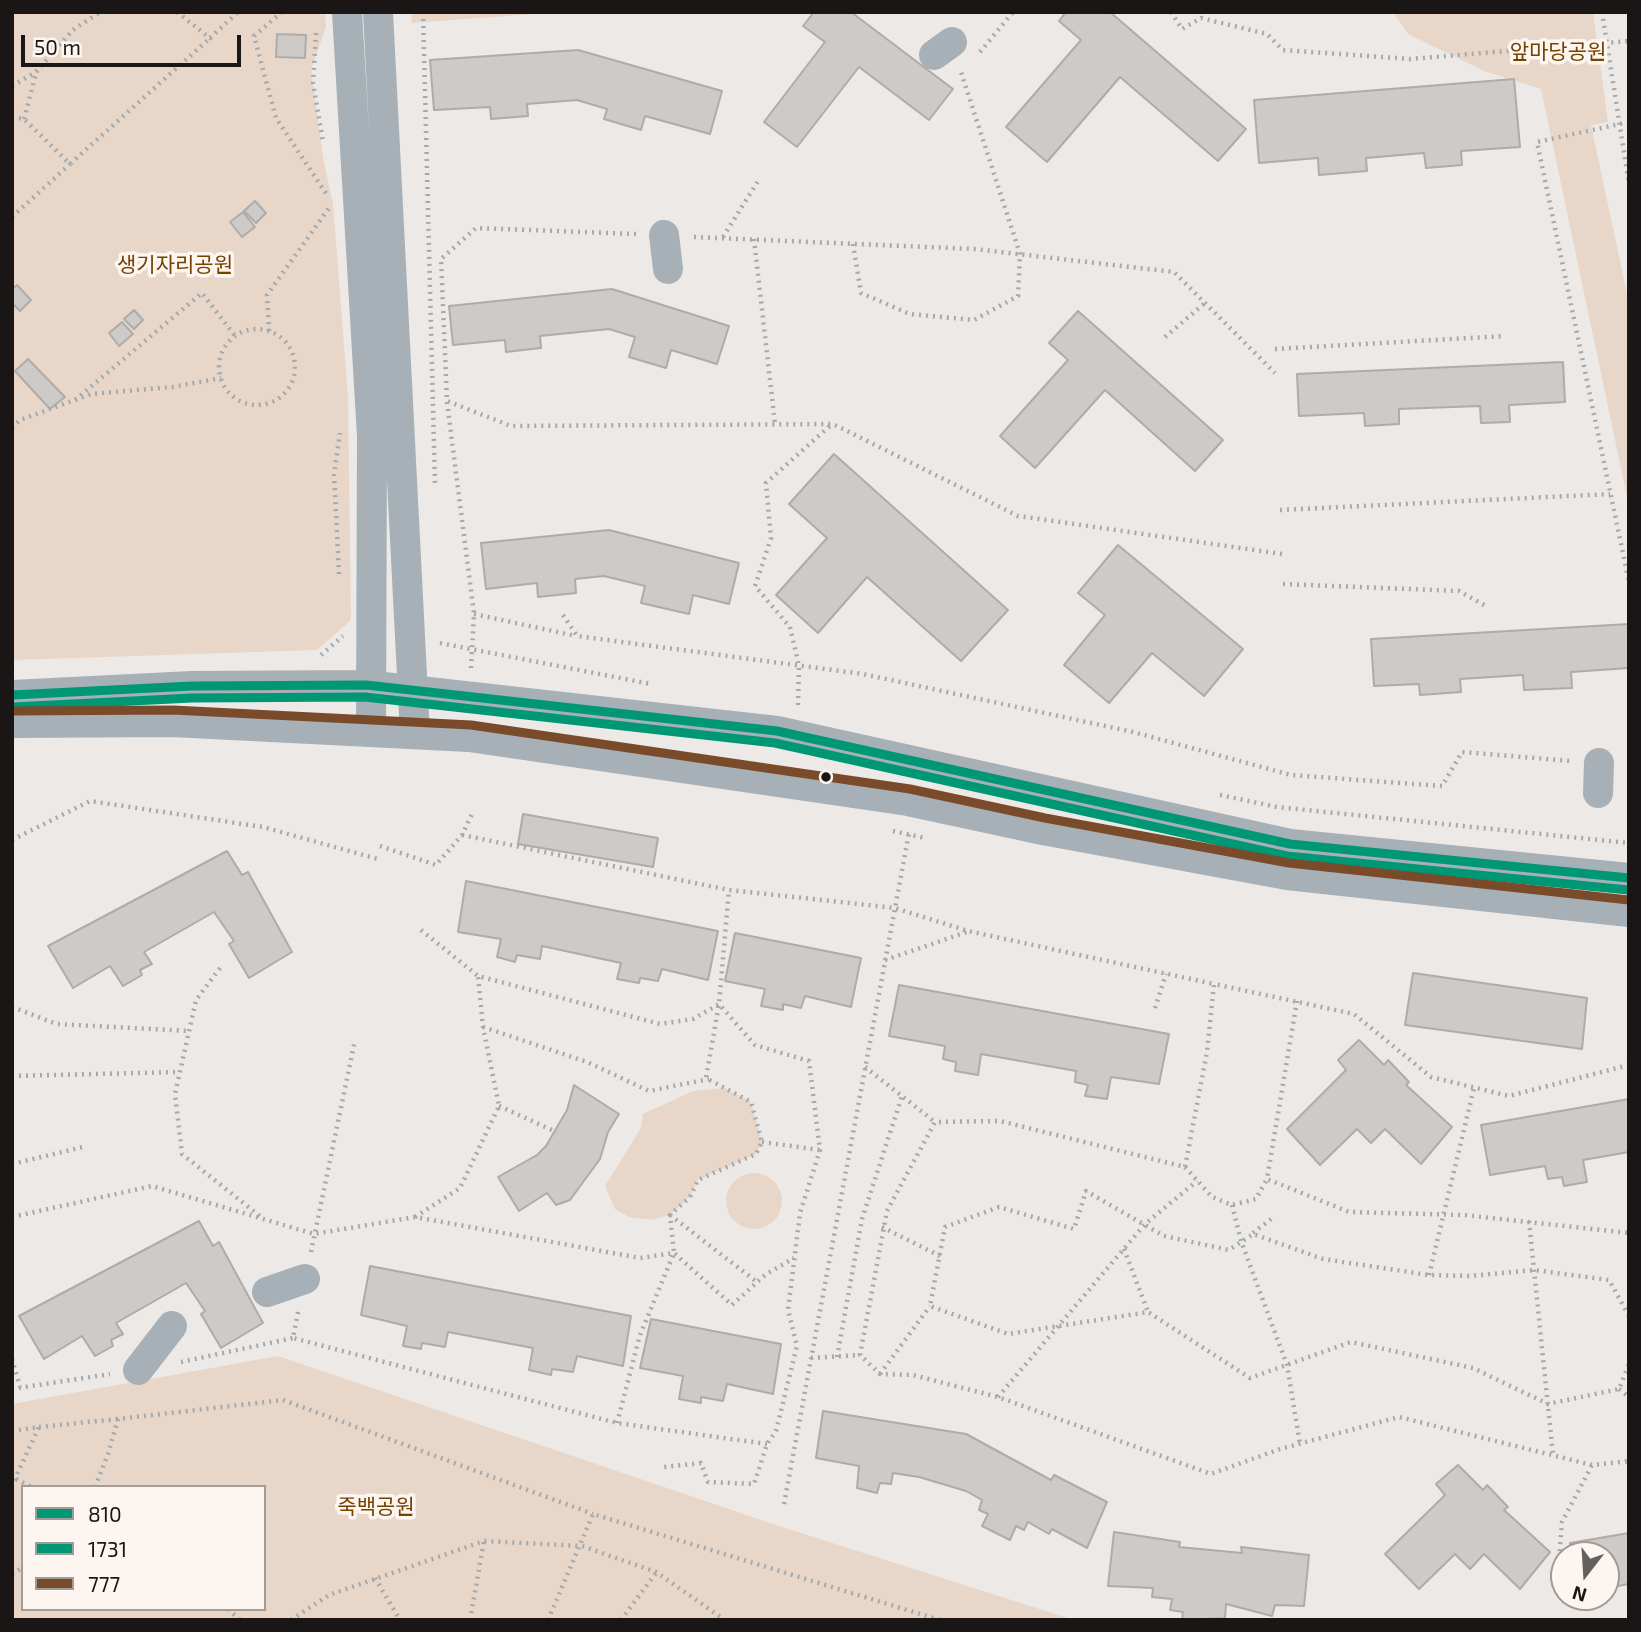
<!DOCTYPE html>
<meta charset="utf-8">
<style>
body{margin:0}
#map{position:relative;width:1641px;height:1632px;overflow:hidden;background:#ece9e6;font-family:"Exo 2",sans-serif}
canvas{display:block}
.frame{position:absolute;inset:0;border:14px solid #191615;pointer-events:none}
.legend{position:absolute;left:21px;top:1485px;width:245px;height:126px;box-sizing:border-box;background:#fcf5f0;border:2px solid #a19c98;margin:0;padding:9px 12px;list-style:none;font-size:21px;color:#191615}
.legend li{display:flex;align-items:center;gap:14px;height:35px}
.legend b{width:35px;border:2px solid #a19c98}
.north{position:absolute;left:1550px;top:1541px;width:70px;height:70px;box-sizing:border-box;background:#fcf5f0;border:2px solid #a19c98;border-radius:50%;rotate:197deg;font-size:19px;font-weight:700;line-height:28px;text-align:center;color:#191615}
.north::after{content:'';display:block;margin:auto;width:24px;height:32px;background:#63605e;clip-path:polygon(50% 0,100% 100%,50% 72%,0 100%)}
.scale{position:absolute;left:21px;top:35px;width:220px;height:32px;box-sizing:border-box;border:4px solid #191615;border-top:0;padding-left:9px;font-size:21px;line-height:24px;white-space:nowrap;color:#191615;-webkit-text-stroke:5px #fcf5f0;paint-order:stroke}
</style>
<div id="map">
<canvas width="1641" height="1632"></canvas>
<div class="frame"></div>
<ul class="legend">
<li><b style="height:9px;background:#009775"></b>810</li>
<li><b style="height:9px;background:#009775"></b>1731</li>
<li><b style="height:9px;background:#7a4b2a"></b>777</li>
</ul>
<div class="north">N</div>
<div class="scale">50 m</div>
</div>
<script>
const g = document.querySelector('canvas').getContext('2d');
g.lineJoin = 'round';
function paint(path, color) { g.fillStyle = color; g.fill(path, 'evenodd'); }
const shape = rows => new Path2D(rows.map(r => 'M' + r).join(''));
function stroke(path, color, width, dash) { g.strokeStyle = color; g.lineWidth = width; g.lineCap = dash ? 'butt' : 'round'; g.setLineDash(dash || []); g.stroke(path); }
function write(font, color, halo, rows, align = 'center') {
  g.font = font + ' "Exo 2","Noto Sans KR",sans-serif'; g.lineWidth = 7; g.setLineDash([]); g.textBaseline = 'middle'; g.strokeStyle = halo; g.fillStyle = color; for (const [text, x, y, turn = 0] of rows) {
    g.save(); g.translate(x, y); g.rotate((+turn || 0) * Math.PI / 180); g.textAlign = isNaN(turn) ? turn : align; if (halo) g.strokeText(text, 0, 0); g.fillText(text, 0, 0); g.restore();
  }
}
const green = shape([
 [12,12,325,12,326,27,311,69,323,157,333,204,348,398,351,620,317,650,12,660],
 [411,12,562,12,412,23],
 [1393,12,1593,12,1608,122,1591,125,1629,303,1629,506,1541,89,1484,71,1408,34],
 [725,1088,751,1102,762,1142,756,1154,698,1180,690,1197,670,1215,652,1220,629,1217,615,1209,605,1186,641,1128,643,1114,693,1091],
 '726 1201a28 28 0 1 1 56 0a28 28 0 1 1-56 0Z',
 [278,1356,779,1526,1074,1620,12,1620,12,1404],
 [23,1487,264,1487,264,1609,23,1609]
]);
const building = shape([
 [814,12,851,12,953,89,929,120,859,67,797,147,764,122,825,42,803,26,814,12],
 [1066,12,1110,12,1246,129,1218,161,1120,77,1047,162,1006,127,1081,40,1059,21,1066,12],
 [277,34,306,35,305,58,276,57,277,34],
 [578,50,722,91,710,134,645,116,641,130,604,119,607,109,577,100,527,104,528,116,491,119,490,107,434,110,430,60,578,50],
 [1514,79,1520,147,1461,151,1462,165,1426,168,1424,153,1366,158,1367,171,1319,175,1318,158,1259,163,1254,100,1514,79],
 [255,201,266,213,256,223,244,211,255,201],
 [243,212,255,227,242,237,230,222,243,212],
 [17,285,31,300,20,311,12,303,12,289,17,285],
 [612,289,729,326,717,364,671,350,666,368,629,357,635,337,609,329,540,336,541,348,506,352,505,340,453,345,449,306,612,289],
 [134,310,143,320,134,329,124,319,134,310],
 [1078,311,1223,440,1195,471,1105,390,1035,468,1000,436,1068,360,1049,343,1078,311],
 [122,322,133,334,119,346,109,333,122,322],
 [28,359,65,397,50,409,15,371,28,359],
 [1563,362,1565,402,1509,405,1510,422,1481,423,1480,406,1399,409,1399,424,1365,426,1364,413,1299,416,1297,374,1563,362],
 [834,454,1008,610,961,661,867,577,818,633,776,595,827,538,789,504,834,454],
 [609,530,739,563,729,604,693,595,689,614,641,603,645,586,604,576,575,579,576,593,538,597,537,583,486,589,481,543,609,530],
 [1118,545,1243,649,1204,696,1152,653,1109,703,1064,665,1105,615,1078,593,1118,545],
 [1629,624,1629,668,1571,672,1572,688,1524,690,1523,675,1460,679,1461,692,1420,695,1419,684,1374,686,1371,639,1629,624],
 [523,814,658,838,653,867,518,844,523,814],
 [227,851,242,875,248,872,292,952,249,978,229,944,234,941,214,912,144,952,152,964,140,970,142,975,123,986,110,966,73,988,48,946,227,851],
 [466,881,718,931,708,980,662,969,658,981,640,978,639,983,617,979,621,963,542,946,540,959,517,955,515,962,497,957,501,939,458,932,466,881],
 [735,933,861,958,851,1007,805,996,801,1008,783,1004,783,1010,761,1006,765,989,725,981,735,933],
 [1413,973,1587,998,1582,1049,1405,1025,1413,973],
 [899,985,1169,1034,1159,1084,1111,1077,1107,1099,1085,1096,1088,1085,1075,1082,1076,1071,981,1054,978,1075,955,1071,956,1062,943,1059,945,1046,889,1036,899,985],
 [1359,1040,1384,1065,1388,1060,1409,1082,1406,1085,1452,1127,1421,1164,1385,1129,1371,1143,1357,1129,1320,1165,1287,1129,1346,1070,1338,1060,1359,1040],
 [574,1085,619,1114,608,1132,600,1159,570,1200,556,1205,547,1193,519,1211,498,1177,537,1155,546,1146,567,1110,574,1085],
 [1629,1099,1629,1152,1583,1160,1587,1182,1564,1186,1562,1177,1548,1179,1545,1166,1490,1175,1481,1125,1629,1099],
 [199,1221,213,1246,219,1242,263,1323,221,1348,201,1314,205,1311,186,1283,116,1323,123,1334,111,1340,113,1346,95,1356,82,1336,44,1359,19,1316,199,1221],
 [370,1266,631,1316,623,1366,577,1356,573,1372,552,1369,551,1375,529,1370,533,1348,448,1332,445,1347,422,1343,421,1349,403,1346,407,1326,361,1315,370,1266],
 [651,1319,781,1344,773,1394,727,1384,723,1401,701,1397,701,1403,679,1399,683,1376,640,1368,651,1319],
 [823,1411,966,1434,1051,1480,1054,1475,1107,1502,1087,1548,1052,1529,1049,1534,1028,1522,1024,1530,1016,1526,1010,1540,982,1526,988,1514,979,1510,982,1500,966,1491,919,1477,893,1473,891,1484,880,1483,877,1493,857,1488,859,1466,816,1458,823,1411],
 [1458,1465,1483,1490,1487,1485,1508,1507,1504,1510,1550,1552,1520,1589,1484,1554,1470,1569,1455,1554,1419,1589,1385,1554,1445,1495,1436,1484,1458,1465],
 [1114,1532,1180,1542,1179,1547,1242,1553,1241,1547,1309,1555,1304,1606,1275,1605,1272,1616,1226,1604,1225,1618,1182,1620,1183,1612,1170,1610,1172,1599,1152,1597,1153,1588,1108,1586,1114,1532],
 [1629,1533,1629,1584,1606,1588,1606,1555,1572,1555,1570,1543,1629,1533]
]);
const path = shape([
 [177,12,210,38,238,12],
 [282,12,254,36,276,118,327,195],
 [423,12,435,485],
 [1171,12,1182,29,1201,18,1267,34,1283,50,1410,59,1629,41],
 [1602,12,1629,184],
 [316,33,313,83,323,142],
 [980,52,1013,12],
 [12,86,36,72,73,30,100,12],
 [12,117,24,119,70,164,210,38],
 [24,119,36,73],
 [1629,122,1537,142,1629,582],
 [12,217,70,164],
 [636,234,476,228,441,259,447,401,511,426,833,424,1018,516,1282,554],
 [694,237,974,249,1174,272,1275,373],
 [723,237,760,178],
 [754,239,775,424],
 [853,244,861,293,910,314,974,320,1018,296,1020,254,961,72],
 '219 367a38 38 0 1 1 76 0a38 38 0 1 1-76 0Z',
 [269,331,267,295,329,208],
 [1165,337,1205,303],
 [1275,349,1505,336],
 [75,400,202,293,235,336],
 [447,402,474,614,471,668],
 [12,428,20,420,91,394,172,387,221,378],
 [1280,510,1610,494],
 [339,574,334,475,340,433],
 [1283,584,1459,591,1486,606],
 [474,614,576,636],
 [563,615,577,636,863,674,1133,732,1291,775,1442,786,1462,752,1571,761],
 [440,643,651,684],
 [321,655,343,636],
 [798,705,799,666,790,627,755,586,771,538,766,483,832,424],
 [1220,795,1277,807,1629,843],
 [893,831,925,838],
 [462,835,729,890,895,908,968,931,1214,984],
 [12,840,90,801,263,827,378,859],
 [380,846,436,865,462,835,473,812],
 [421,930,478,976,660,1024,693,1019,719,1004,755,1045,809,1061,820,1150,800,1213,788,1310,797,1346,776,1431,767,1444,754,1484,708,1482,701,1463,664,1467],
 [885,960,967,932],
 [220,968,196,1000,175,1094,182,1154,261,1217],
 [1297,1001,1267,1179,1349,1212,1464,1215,1629,1233],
 [12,1007,57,1024,189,1031],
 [1155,1008,1166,974],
 [483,1027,587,1062,649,1091,709,1079],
 [1629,1065,1509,1096,1431,1077,1354,1014,1214,984,1207,1052,1185,1167,1000,1121,935,1122,887,1211,860,1355,880,1374,913,1375,998,1397,1211,1474,1280,1449,1399,1417,1592,1465,1629,1461],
 [865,1067,935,1122],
 [12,1076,180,1072],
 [499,1106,554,1131],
 [762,1142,820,1150],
 [12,1164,83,1147],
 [1185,1167,1212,1197,1232,1205,1256,1199,1267,1179],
 [1232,1205,1241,1241,1287,1365,1300,1444],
 [670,1215,757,1282],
 [12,1217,152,1186,314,1234,415,1217,640,1258,674,1253,732,1305,765,1275,794,1258],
 [415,1217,460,1188,499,1106,483,1027,478,976],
 [1529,1221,1553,1455],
 [882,1227,940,1256],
 [1253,1233,1275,1216],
 [1124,1249,1148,1312],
 [311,1252,355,1040],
 [1429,1275,1474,1088],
 [298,1312,293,1338,617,1423,767,1444],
 [1629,1316,1609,1280,1534,1270,1470,1276,1429,1275,1323,1259,1253,1234,1229,1250,1164,1236,1086,1191,1074,1229,999,1207,945,1227,930,1306,1008,1334,1148,1312,1250,1378,1351,1342,1473,1368,1548,1404,1619,1389,1629,1364],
 [837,1357,862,1219,902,1096],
 [811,1358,860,1355],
 [12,1359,20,1387],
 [181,1362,293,1338],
 [880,1374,930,1306],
 [12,1389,110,1374],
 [1619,1389,1629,1397],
 [998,1397,1145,1224,1197,1181],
 [617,1423,640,1335,674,1253,670,1215,690,1197,698,1180,756,1154,762,1142,751,1102,706,1078,719,1004,729,890],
 [39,1427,118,1419],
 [12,1431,39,1427,12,1485],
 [16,1479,31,1487],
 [95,1487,108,1454,118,1419,283,1400,593,1514],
 [784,1504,909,833],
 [12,1574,23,1567],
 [375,1578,400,1620],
 [1557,1586,1562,1522,1592,1465],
 [228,1609,240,1620],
 [291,1620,329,1595,484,1541,582,1546,656,1572,725,1620],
 [470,1620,484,1541],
 [548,1620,593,1514,940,1620],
 [621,1620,656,1573]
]);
const minor = shape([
 [347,12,372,436,371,732],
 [378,12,415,734],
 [934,55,952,42],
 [664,235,668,269],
 [12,695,192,686,366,685,777,731,1290,844,1629,878],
 [12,723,172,722,469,737,908,801,1043,830,1287,875,1629,912],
 [1598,793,1599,763],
 [267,1292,305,1279],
 [138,1370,172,1326]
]);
const bus1 = shape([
 [12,695,192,686,366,685,777,731,1290,844,1629,878]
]);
const bus2 = shape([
 [13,707,192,698,365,697,775,743,1287,856,1628,890]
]);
const bus3 = shape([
 [12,711,173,710,471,725,910,789,1045,818,1289,863,1629,900]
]);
const markers = [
 [826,777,6,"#191615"]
];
const parkNames = [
 ["앞마당공원",1558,52],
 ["생기자리공원",175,265],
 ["죽백공원",376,1507]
];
paint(green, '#e8d7c9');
paint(building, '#cdcac8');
stroke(building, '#aeacaa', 2);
stroke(path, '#a3a9ac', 4.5, [2, 5]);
stroke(minor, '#a6b0b6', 30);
stroke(bus1, '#009775', 9);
stroke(bus2, '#009775', 9);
stroke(bus3, '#7a4b2a', 9);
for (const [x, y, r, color] of markers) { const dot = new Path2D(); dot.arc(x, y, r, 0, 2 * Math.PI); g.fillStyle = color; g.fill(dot); stroke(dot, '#fcf5f0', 2.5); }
write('21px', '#754202', '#fcf5f0', parkNames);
</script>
